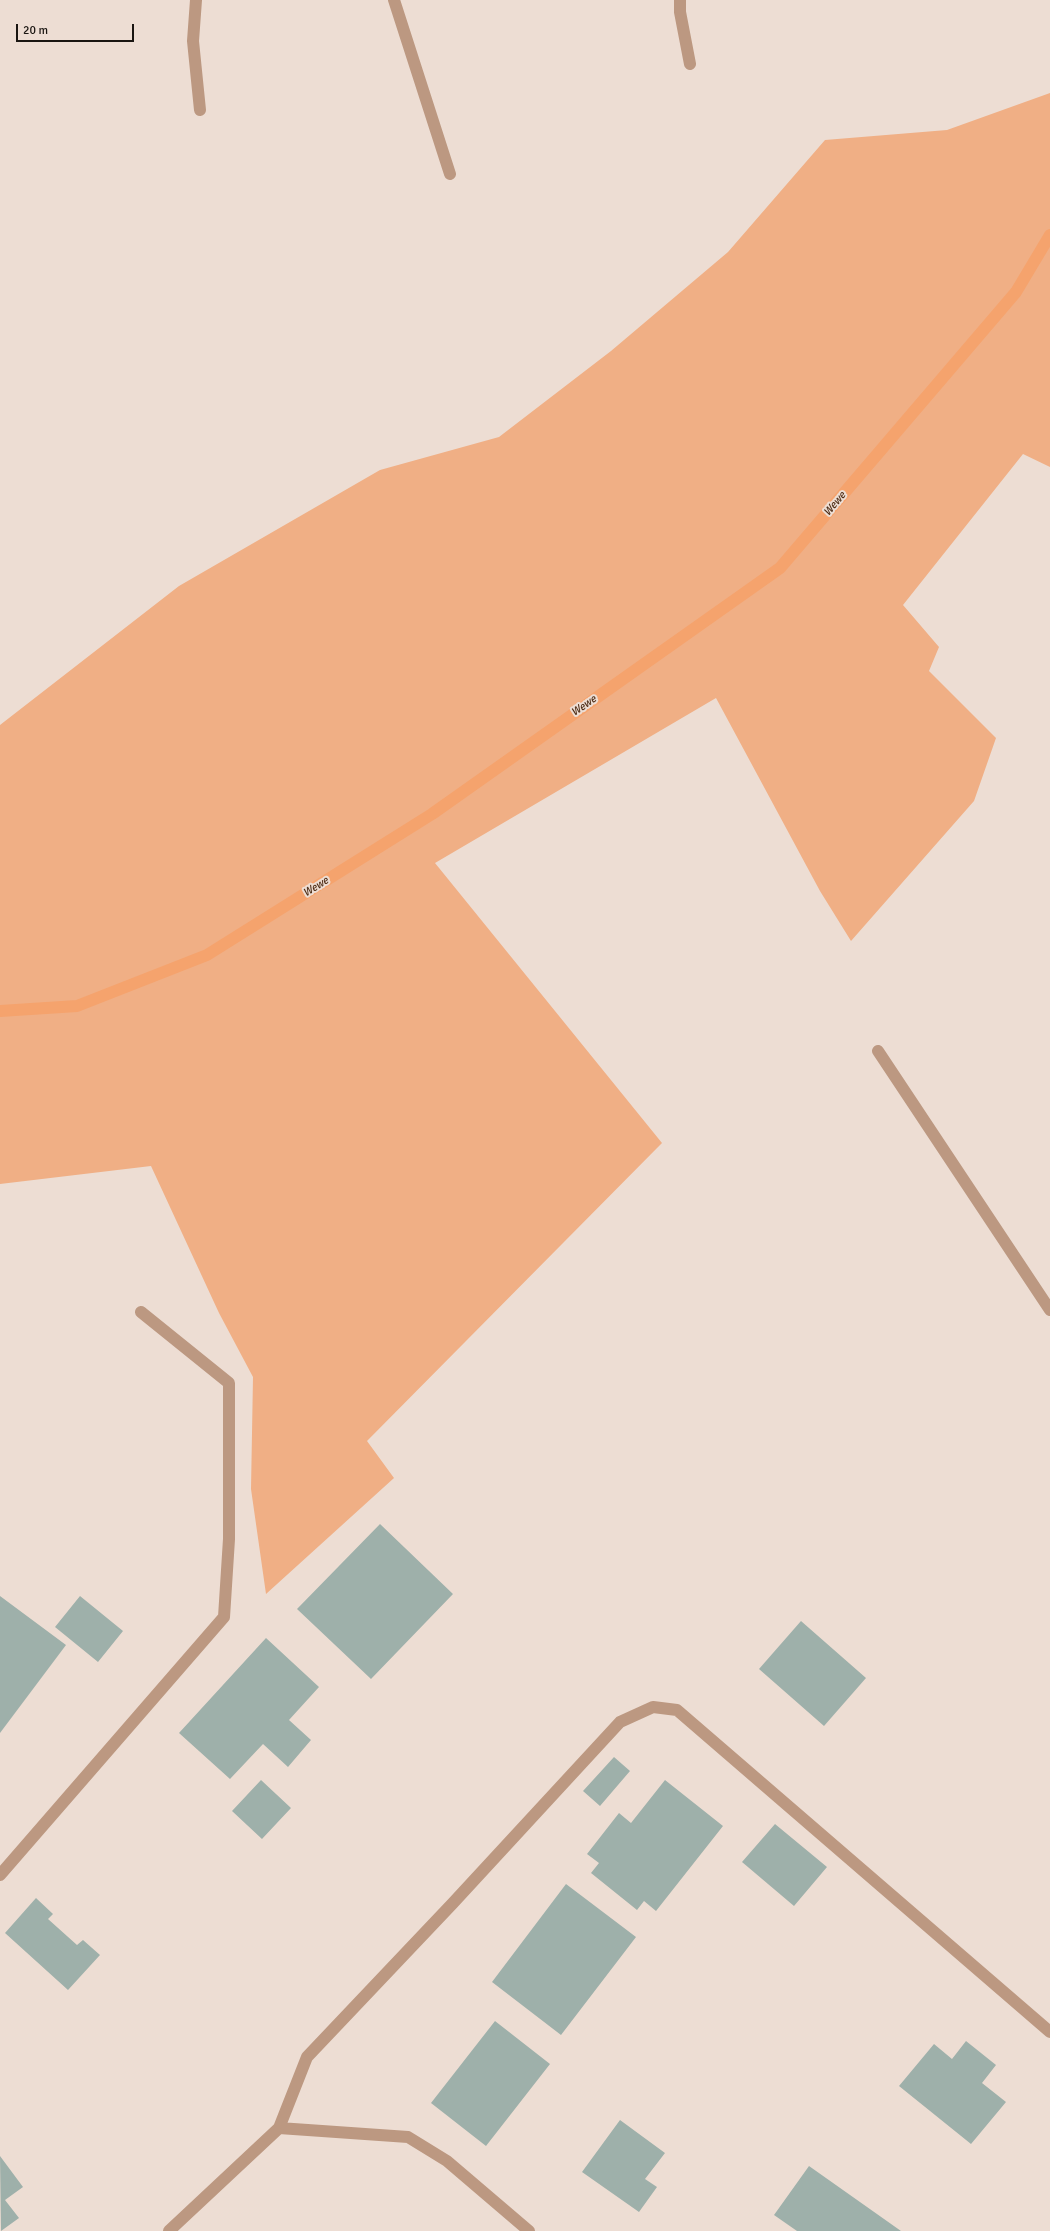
<!DOCTYPE html>
<style>
body{margin:0}
#map{position:relative;width:1050px;height:2231px;overflow:hidden;background:#edddd3;font-family:Signika,sans-serif}
canvas{display:block}
.scale{position:absolute;left:16px;top:24px;width:118px;height:18px;box-sizing:border-box;border:2px solid #1a1511;border-top:0;padding-left:5px;font-size:12px;line-height:14px;white-space:nowrap;color:#1a1511;-webkit-text-stroke:3px #edddd3;paint-order:stroke}
</style>
<div id="map">
<canvas width="1050" height="2231"></canvas>
<div class="scale">20 m</div>
</div>
<script>
const g = document.querySelector('canvas').getContext('2d');
g.lineJoin = 'round';
function paint(path, color) { g.fillStyle = color; g.fill(path, 'evenodd'); }
const shape = rows => new Path2D(rows.map(r => 'M' + r).join(''));
function stroke(path, color, width, dash) { g.strokeStyle = color; g.lineWidth = width; g.lineCap = dash ? 'butt' : 'round'; g.setLineDash(dash || []); g.stroke(path); }
function write(font, color, halo, rows, align = 'center') {
  g.font = font + ' Signika,sans-serif'; g.lineWidth = 4; g.setLineDash([]); g.textBaseline = 'middle'; g.strokeStyle = halo; g.fillStyle = color; for (const [text, x, y, turn = 0] of rows) {
    g.save(); g.translate(x, y); g.rotate((+turn || 0) * Math.PI / 180); g.textAlign = isNaN(turn) ? turn : align; if (halo) g.strokeText(text, 0, 0); g.fillText(text, 0, 0); g.restore();
  }
}
const green = shape([
 [1050,93,1050,467,1023,454,903,605,939,647,929,671,996,738,974,801,851,941,820,891,716,698,435,863,662,1143,367,1441,394,1478,266,1594,251,1489,253,1377,219,1313,151,1166,0,1184,0,725,179,586,380,470,499,437,611,351,728,252,825,140,947,130]
]);
const stream = shape([
 [0,1011,77,1006,207,955,432,814,780,568,1016,292,1050,235]
]);
const building = shape([
 [380,1524,453,1594,371,1679,297,1609],
 [0,1596,66,1645,0,1733],
 [80,1596,123,1631,98,1662,55,1627],
 [801,1621,866,1678,824,1726,759,1669],
 [266,1638,319,1687,289,1720,311,1740,288,1767,263,1744,230,1779,179,1733],
 [614,1757,630,1771,600,1806,583,1791],
 [261,1780,291,1808,262,1839,232,1811],
 [665,1780,723,1826,656,1911,644,1901,637,1910,591,1873,599,1863,587,1854,619,1813,631,1823],
 [775,1824,827,1867,794,1906,742,1862],
 [566,1884,636,1937,561,2035,492,1982],
 [36,1898,53,1914,48,1919,77,1945,83,1940,100,1955,68,1990,5,1933],
 [495,2021,550,2064,486,2146,431,2103],
 [966,2041,996,2065,982,2083,1006,2102,971,2144,899,2086,934,2044,952,2059],
 [620,2120,665,2153,645,2179,657,2187,639,2212,582,2172],
 [0,2156,23,2187,5,2200,19,2218,1,2231],
 [809,2166,901,2231,797,2231,774,2215]
]);
const service = shape([
 [196,0,193,41,200,110],
 [394,0,450,174],
 [680,0,680,12,690,64]
]);
const minor = shape([
 [878,1051,1050,1310],
 [0,1875,224,1617,229,1539,229,1383,141,1312],
 [279,2128,408,2137,447,2161,529,2231],
 [169,2231,279,2128,307,2057,453,1903,620,1722,653,1707,677,1710,1050,2032]
]);
const waterNames = [
 ["Wewe",835,504,-50],
 ["Wewe",584,706,-35],
 ["Wewe",316,887,-32]
];
paint(green, '#f0af85');
stroke(stream, '#f5a36d', 12);
paint(building, '#9eb0aa');
stroke(service, '#bc9881', 12);
stroke(minor, '#bc9881', 12);
write('italic 11px', '#4e2d16', '#edddd3', waterNames);
</script>
